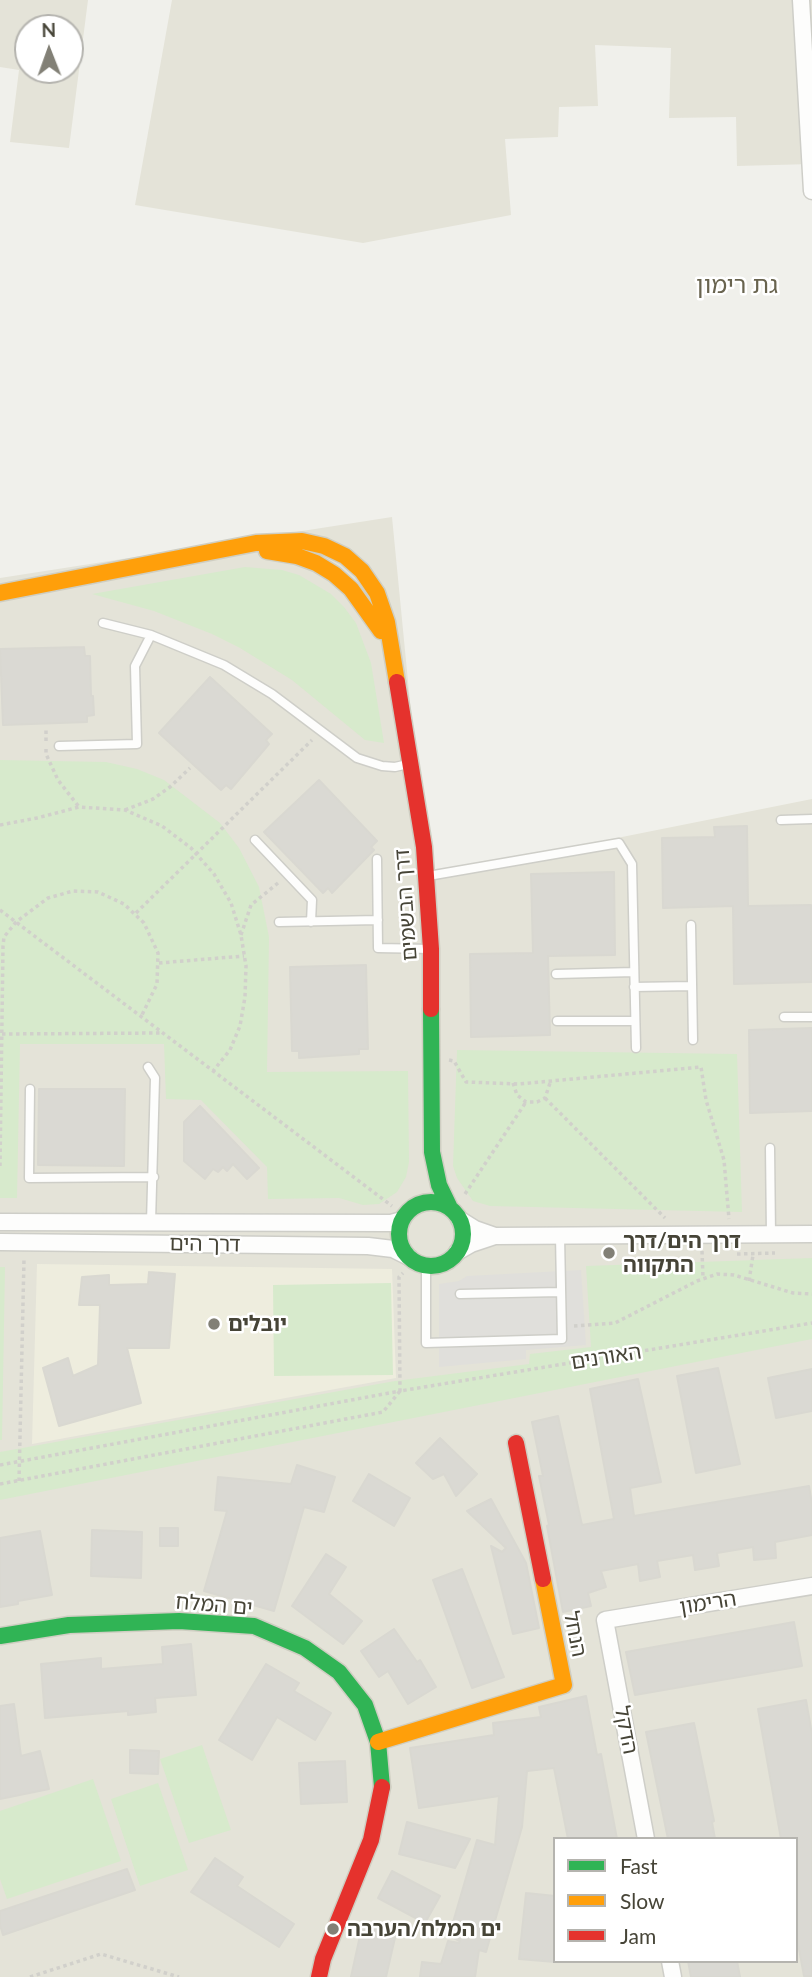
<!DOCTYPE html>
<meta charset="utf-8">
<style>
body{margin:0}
#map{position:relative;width:812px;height:1977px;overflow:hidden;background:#f0f0eb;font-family:Lato,sans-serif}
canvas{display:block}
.legend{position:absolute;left:553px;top:1837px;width:245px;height:126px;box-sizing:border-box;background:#fff;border:2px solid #b5b4af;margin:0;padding:9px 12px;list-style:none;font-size:21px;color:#464437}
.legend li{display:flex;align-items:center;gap:14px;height:35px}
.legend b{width:35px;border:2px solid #b5b4af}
.north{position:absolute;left:14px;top:14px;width:70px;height:70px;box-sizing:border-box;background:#fff;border:2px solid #b5b4af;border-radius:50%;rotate:359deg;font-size:19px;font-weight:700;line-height:28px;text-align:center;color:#464437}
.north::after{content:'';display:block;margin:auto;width:24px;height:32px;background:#828076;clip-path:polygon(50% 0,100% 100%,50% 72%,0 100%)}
</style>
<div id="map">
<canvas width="812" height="1977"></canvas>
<ul class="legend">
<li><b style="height:9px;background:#30b455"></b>Fast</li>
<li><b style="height:9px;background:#ff9f0a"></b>Slow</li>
<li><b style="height:9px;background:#e5322d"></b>Jam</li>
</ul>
<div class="north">N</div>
</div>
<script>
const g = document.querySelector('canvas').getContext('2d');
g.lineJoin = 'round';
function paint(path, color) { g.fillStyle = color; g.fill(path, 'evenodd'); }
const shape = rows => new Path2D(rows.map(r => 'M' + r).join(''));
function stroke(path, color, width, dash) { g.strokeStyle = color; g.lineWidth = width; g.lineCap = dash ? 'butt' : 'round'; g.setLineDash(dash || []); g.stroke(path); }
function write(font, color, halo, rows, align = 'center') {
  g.font = font + ' Lato,"Noto Sans Hebrew",sans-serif'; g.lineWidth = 5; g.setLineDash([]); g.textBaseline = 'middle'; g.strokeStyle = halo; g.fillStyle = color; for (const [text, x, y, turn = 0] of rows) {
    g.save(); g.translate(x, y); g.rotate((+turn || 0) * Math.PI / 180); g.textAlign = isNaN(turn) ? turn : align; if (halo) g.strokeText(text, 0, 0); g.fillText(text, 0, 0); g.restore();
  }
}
const residential = shape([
 [0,0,88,0,69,148,10,142,19,70,0,67],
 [28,28,70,28,70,70,28,70],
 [172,0,812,0,812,164,737,166,736,117,669,118,671,48,595,45,598,106,559,107,558,137,505,139,511,215,363,243,135,205],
 [392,517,427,876,812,799,812,1977,0,1977,0,578],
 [555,1839,796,1839,796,1961,555,1961]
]);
const education = shape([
 [37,1264,392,1269,396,1378,32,1444]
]);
const green = shape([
 [245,567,282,570,299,575,331,594,344,607,356,623,371,663,384,743,365,740,292,680,240,648,212,634,154,611,92,594],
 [0,760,106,762,137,769,164,780,220,823,239,848,259,887,269,937,267,1072,408,1071,409,1162,406,1177,397,1192,379,1204,363,1205,339,1198,268,1199,267,1167,201,1100,166,1099,164,1044,20,1044,17,1198,0,1198],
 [457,1050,737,1054,742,1212,490,1206,473,1201,457,1178,453,1166],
 [812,1258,812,1339,0,1500,0,1452,395,1381,529,1364,530,1354,591,1347,586,1266],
 [0,1267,5,1267,2,1440,0,1440],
 [391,1283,393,1375,274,1376,273,1285],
 [202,1745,231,1830,189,1843,160,1759],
 [93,1779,121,1861,7,1899,0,1879,0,1811],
 [158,1783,188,1870,140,1886,111,1799]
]);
const parking = shape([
 [581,1270,586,1345,526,1350,526,1359,439,1367,439,1284,459,1281,467,1276]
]);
const building = shape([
 [84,647,85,656,90,656,91,696,93,696,94,715,87,716,87,722,3,725,0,649,84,647],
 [210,677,272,734,266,740,269,744,231,789,226,785,221,790,159,733,210,677],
 [319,780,377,841,371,847,374,850,332,893,328,888,323,893,264,832,319,780],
 [747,826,748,906,811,905,812,982,734,984,733,906,663,908,662,838,715,837,714,827,747,826],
 [614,872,615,955,548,956,550,1035,471,1037,470,954,533,953,531,874,614,872],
 [366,965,368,1049,359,1049,359,1054,299,1058,299,1051,292,1051,290,967,366,965],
 [812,1028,812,1111,750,1113,749,1030,812,1028],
 [39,1089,125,1089,124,1166,38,1165,39,1089],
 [200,1106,259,1168,247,1179,233,1164,227,1171,223,1167,218,1172,213,1169,205,1179,184,1161,184,1122,200,1106],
 [149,1272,175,1274,169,1348,127,1348,141,1403,59,1426,43,1368,68,1358,73,1376,98,1365,100,1305,79,1305,82,1277,109,1275,109,1285,148,1284,149,1272],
 [718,1368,740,1464,696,1473,677,1376,718,1368],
 [812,1369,812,1411,776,1418,768,1378,812,1369],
 [638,1379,661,1482,630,1488,634,1516,809,1486,812,1504,812,1535,775,1542,776,1558,754,1560,753,1547,717,1553,719,1566,695,1570,693,1555,657,1561,660,1577,640,1581,638,1564,601,1571,606,1587,588,1593,591,1606,563,1612,547,1526,549,1525,539,1476,543,1476,532,1422,558,1416,582,1525,614,1519,590,1389,638,1379],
 [440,1438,477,1474,456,1496,444,1474,433,1479,416,1463,440,1438],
 [297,1465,335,1477,324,1512,304,1507,274,1611,204,1591,227,1511,215,1510,218,1477,291,1484,297,1465],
 [369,1474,410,1498,394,1526,353,1501,369,1474],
 [491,1499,526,1563,539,1628,513,1634,491,1546,502,1552,506,1548,467,1511,491,1499],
 [160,1528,178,1528,178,1546,160,1546,160,1528],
 [92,1530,142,1532,141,1578,91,1576,92,1530],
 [40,1531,52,1595,18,1601,18,1604,0,1607,0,1538,40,1531],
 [326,1554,346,1567,329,1594,362,1621,343,1644,292,1606,326,1554],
 [462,1569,504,1677,472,1688,433,1580,462,1569],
 [794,1622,802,1666,635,1695,626,1652,794,1622],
 [394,1629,417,1662,420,1660,436,1687,408,1704,388,1671,379,1677,361,1651,394,1629],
 [191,1644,196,1695,155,1698,156,1712,128,1715,128,1711,45,1718,41,1664,101,1658,101,1669,163,1664,162,1647,191,1644],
 [266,1664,299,1683,294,1691,331,1713,315,1740,277,1717,252,1760,219,1740,266,1664],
 [586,1696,597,1755,601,1754,617,1839,568,1839,554,1768,527,1771,522,1827,486,1952,479,1950,475,1977,420,1977,422,1962,441,1964,448,1941,459,1943,460,1941,449,1936,477,1840,495,1845,499,1796,419,1808,410,1748,494,1735,493,1723,541,1717,539,1707,586,1696],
 [806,1700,812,1734,812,1976,804,1976,796,1933,796,1839,781,1839,758,1709,806,1700],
 [14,1704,21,1756,40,1751,49,1789,0,1799,0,1706,14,1704],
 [694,1723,714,1821,712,1822,715,1839,668,1839,646,1732,694,1723],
 [130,1750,159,1751,158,1774,130,1773,130,1750],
 [345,1761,347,1802,301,1804,299,1763,345,1761],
 [407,1822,470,1839,455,1868,399,1854,407,1822],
 [215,1858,243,1877,237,1886,294,1924,279,1947,191,1892,215,1858],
 [127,1869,135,1890,3,1935,0,1925,0,1911,127,1869],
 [392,1871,440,1896,425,1923,378,1898,392,1871],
 [526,1893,555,1896,555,1962,519,1959,526,1893],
 [363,1922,397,1929,386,1977,351,1977,363,1922],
 [688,1961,737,1961,740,1977,691,1977,688,1961]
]);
const path = shape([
 [46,741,46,728],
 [46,749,46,754,58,780,79,807],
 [125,810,153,799,170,787,190,768],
 [0,825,37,818,79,807,125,810,162,826,191,848,214,874,231,903,241,935,246,966,245,997,240,1026,230,1050,213,1071],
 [0,910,392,1206],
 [136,913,312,740],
 [241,935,251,905,278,883],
 [159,963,244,956],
 [2,1034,161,1033],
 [449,1060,454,1061,466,1082,519,1084,701,1067,706,1100,724,1160,729,1219],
 [513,1083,517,1095,526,1102,537,1102,545,1098,551,1080],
 [545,1098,665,1218],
 [0,1166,3,946,4,937,16,922,48,898,73,891,98,892,124,904,144,923,158,953,157,984,141,1017],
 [465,1194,526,1102],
 [702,1251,703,1278],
 [737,1254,775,1253],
 [749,1281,753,1255],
 [574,1326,615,1323,697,1281,717,1274,734,1275,793,1293,812,1294],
 [0,1465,400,1391,399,1277,403,1273],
 [19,1481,24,1259],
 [0,1484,383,1412,400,1391,812,1323],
 [30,1977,101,1954,179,1977]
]);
const lane = shape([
 [103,623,151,635,224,665,272,694,357,758,382,766,395,767,408,764],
 [59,746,137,744,135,666,151,635],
 [781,820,812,819],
 [255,840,312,900,311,922],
 [377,859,378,948,431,949],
 [428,876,619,843,632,864,636,1048],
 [279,922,378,920],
 [691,925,693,1040],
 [556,974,634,972],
 [634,987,692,986],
 [784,1017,812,1017],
 [557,1021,635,1021],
 [148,1067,155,1078,151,1222],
 [30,1089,29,1178,154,1177],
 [770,1148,771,1235],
 [426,1266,426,1343,562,1339,560,1236],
 [460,1294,561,1292]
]);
const street = shape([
 [801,0,812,191],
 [459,1219,475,1229,495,1236,812,1234],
 [0,1222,391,1223,402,1220],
 [0,1242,368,1246,393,1249,409,1257],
 [457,1252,471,1244,495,1236],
 [646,1839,605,1620,812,1586],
 [670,1961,673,1977]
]);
const fast = shape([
 [431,1009,432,1152,439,1185,450,1208],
 '399 1234a32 32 0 1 1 64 0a32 32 0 1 1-64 0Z',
 [0,1636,69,1625,179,1621,254,1626,305,1648,339,1672,365,1705,378,1742,382,1787]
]);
const slow = shape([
 [267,551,297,556,316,563,334,574,351,589,381,631],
 [0,593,256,543,302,541,324,546,345,556,362,571,377,593,387,622,397,682],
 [378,1742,564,1685,543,1579]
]);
const jam = shape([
 [397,682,424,847,431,949,431,1009],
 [516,1443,543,1579],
 [319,1977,323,1959,371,1840,382,1787]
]);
const markers = [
 [609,1253,7,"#828076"],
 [214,1324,7,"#828076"],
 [333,1929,7,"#828076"]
];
const streetNames = [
 ["דרך הבשמים",406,905,-94],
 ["דרך הים",205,1244,1],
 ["האורנים",606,1357,-9],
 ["הרימון",708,1603,-9],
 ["ים המלח",214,1605,5],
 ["הנחל",575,1634,79],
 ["הדקל",626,1730,79]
];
const poiNames = [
 ["דרך הים/דרך",623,1241],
 ["התקווה",623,1265],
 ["יובלים",228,1324],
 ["ים המלח/הערבה",347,1929]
];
const quarterNames = [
 ["גת רימון",737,285]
];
paint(residential, '#e4e3d8');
paint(education, '#eeedde');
paint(green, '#d7eacc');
paint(parking, '#e0dfdb');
paint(building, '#dad9d3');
stroke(building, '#d9d8d1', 2);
stroke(lane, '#cecec8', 11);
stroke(street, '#cecec8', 19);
stroke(fast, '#cfcec2', 19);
stroke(slow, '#cfcec2', 19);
stroke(jam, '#cfcec2', 19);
stroke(path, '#d1d0cb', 3.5, [3.5, 3.5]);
stroke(lane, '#fdfdfc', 8);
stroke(street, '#fdfdfc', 16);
stroke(fast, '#30b455', 16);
stroke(slow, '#ff9f0a', 16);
stroke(jam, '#e5322d', 16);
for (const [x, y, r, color] of markers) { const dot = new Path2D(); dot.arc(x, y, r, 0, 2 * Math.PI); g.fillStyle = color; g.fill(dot); stroke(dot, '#fff', 2.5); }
write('21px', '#464437', '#fff', streetNames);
write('bold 21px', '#464437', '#fff', poiNames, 'left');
write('24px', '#69644f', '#fff', quarterNames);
</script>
